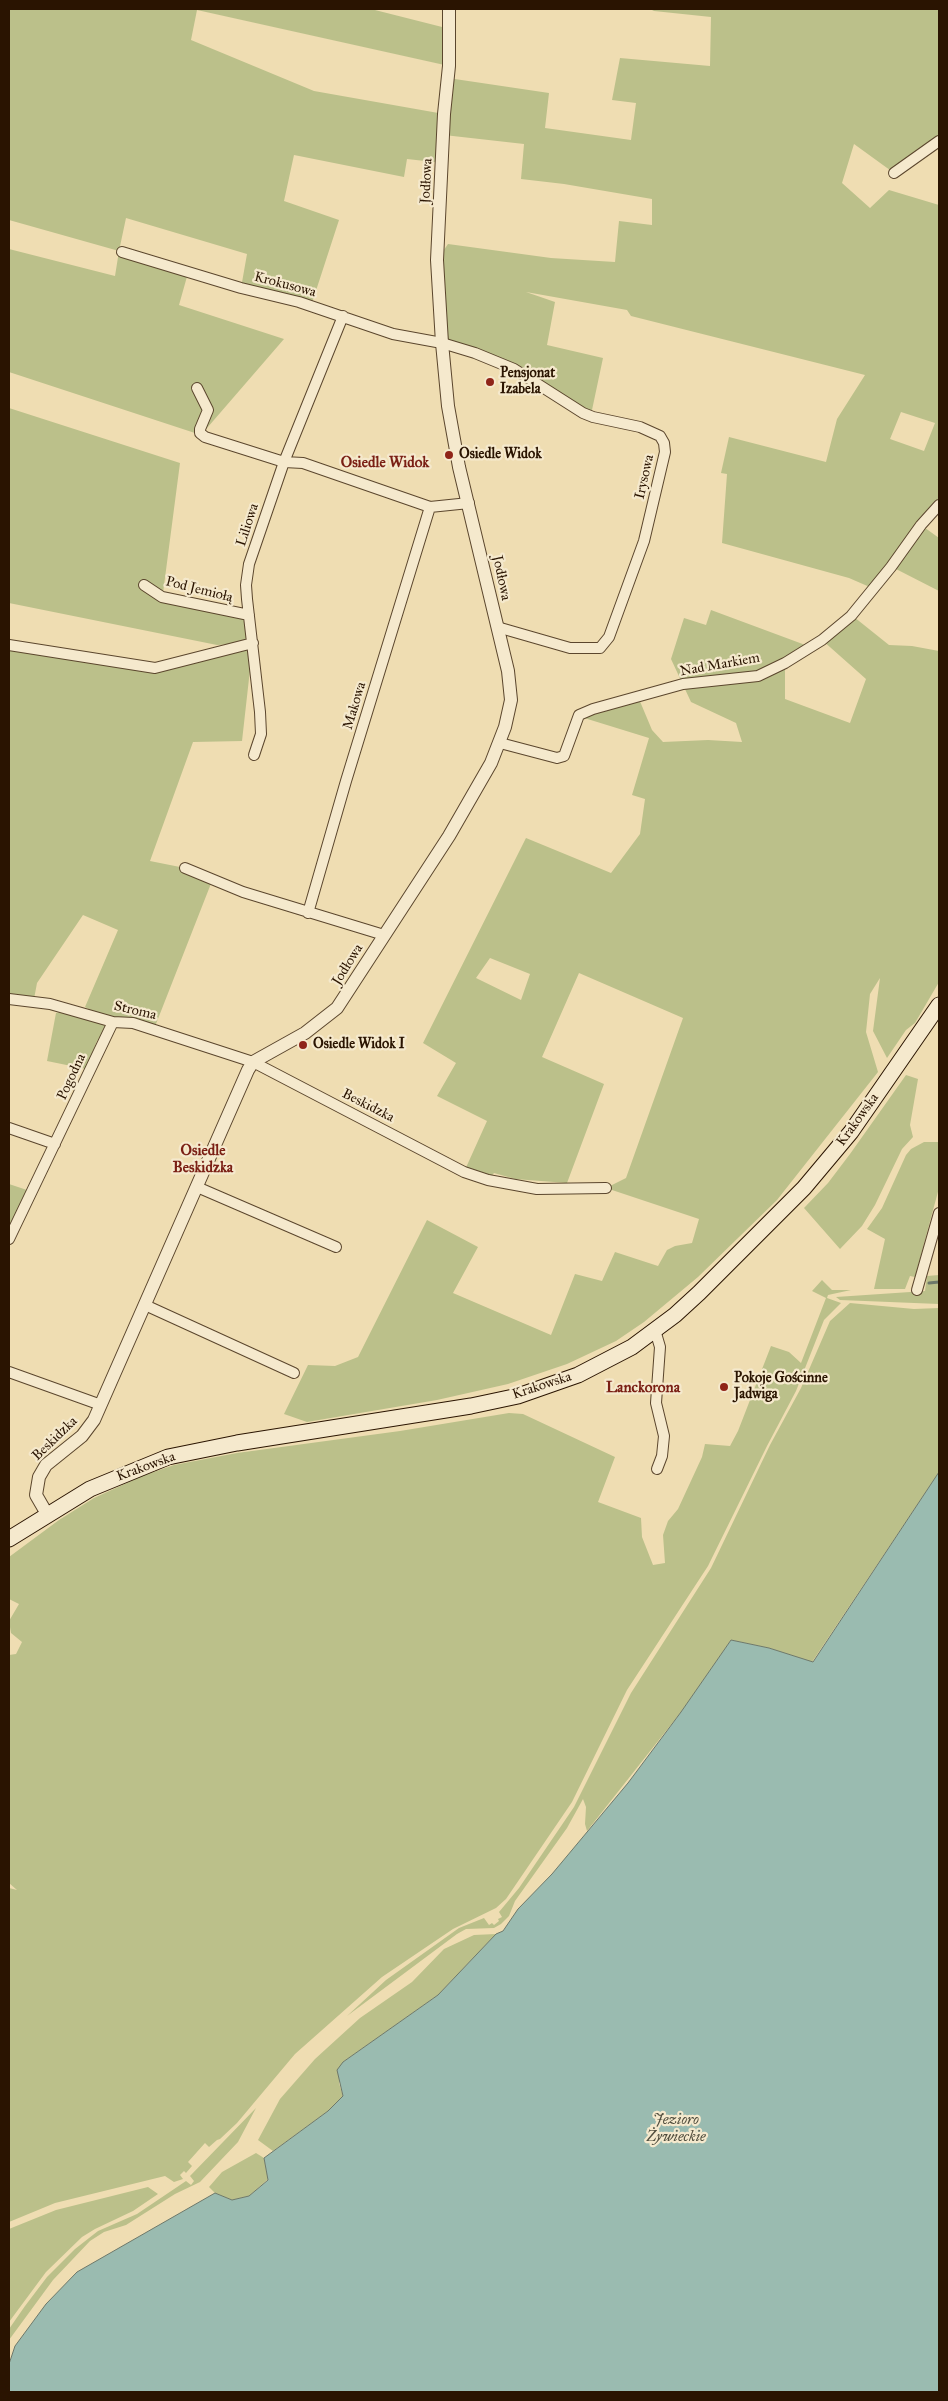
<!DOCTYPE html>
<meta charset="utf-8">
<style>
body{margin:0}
#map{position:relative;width:948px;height:2401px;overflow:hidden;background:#efddb2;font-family:"IM FELL Great Primer",serif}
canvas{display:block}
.frame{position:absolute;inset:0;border:10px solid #2a1401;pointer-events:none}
</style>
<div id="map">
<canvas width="948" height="2401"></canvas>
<div class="frame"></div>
</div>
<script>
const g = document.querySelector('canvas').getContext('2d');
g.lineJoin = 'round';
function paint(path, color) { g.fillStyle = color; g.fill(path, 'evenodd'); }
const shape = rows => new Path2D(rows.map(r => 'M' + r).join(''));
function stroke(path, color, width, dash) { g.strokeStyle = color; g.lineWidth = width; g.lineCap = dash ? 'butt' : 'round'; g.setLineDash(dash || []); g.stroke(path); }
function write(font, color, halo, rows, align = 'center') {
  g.font = font + ' "IM FELL Great Primer",serif'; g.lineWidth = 4.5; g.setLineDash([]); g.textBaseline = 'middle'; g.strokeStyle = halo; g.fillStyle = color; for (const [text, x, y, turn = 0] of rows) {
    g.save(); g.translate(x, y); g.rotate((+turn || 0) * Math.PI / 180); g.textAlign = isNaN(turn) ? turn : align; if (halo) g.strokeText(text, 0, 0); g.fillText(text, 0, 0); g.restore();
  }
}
const green = shape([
 [9,9,371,9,450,29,449,66,197,10,191,40,314,91,444,114,448,78,549,93,545,128,631,140,636,103,612,100,620,58,710,66,711,17,654,11,650,9,939,9,939,141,894,173,854,144,842,183,870,208,889,190,939,205,939,505,921,525,939,538,939,591,894,568,872,588,849,578,722,543,727,474,721,473,729,437,826,462,837,419,865,375,631,316,627,310,526,292,555,302,547,345,603,358,592,410,593,417,545,387,442,343,437,260,448,244,551,258,615,262,619,221,652,225,652,199,564,184,521,179,524,144,444,135,443,163,407,159,404,177,294,155,284,201,339,220,311,306,241,288,247,254,126,218,119,251,188,273,179,305,284,339,201,435,9,372,9,249,115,276,119,251,9,220],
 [901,412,935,423,924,451,890,439],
 [9,408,180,463,163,593,248,610,253,643,242,741,193,742,150,861,185,868,212,881,154,1029,113,1022,85,1007,118,930,83,915,37,983,34,999,9,996,9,645,155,668,250,643,217,645,9,603],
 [711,610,808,646,785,663,785,699,850,723,866,679,822,640,854,617,889,645,912,646,939,651,939,982,915,1023,906,1030,887,1058,873,1031,880,978,870,994,866,1032,878,1072,777,1200,698,1277,644,1322,616,1341,567,1364,508,1384,437,1400,307,1422,284,1414,308,1365,335,1366,358,1357,427,1220,478,1247,453,1293,551,1335,575,1274,602,1281,615,1252,658,1266,667,1250,675,1246,692,1243,699,1219,606,1188,626,1178,683,1018,579,973,542,1057,604,1084,567,1183,515,1179,494,1173,488,1180,464,1172,487,1121,437,1096,456,1063,423,1043,526,838,611,873,640,834,645,799,632,795,649,738,581,717,639,699,652,730,663,742,708,740,742,742,736,723,691,702,671,659,684,618,706,625],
 [490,958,530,974,521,1000,476,978],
 [62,1012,100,1022,107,1027,97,1041,86,1069,47,1061,56,1013],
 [906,1075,918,1079,910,1125,913,1137,902,1149,875,1205,862,1226,840,1249,804,1208,828,1183,850,1154],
 [924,1142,939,1142,939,1188,915,1277,910,1276,905,1289,874,1289,885,1239,867,1229,882,1208,906,1155,911,1149],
 [9,1184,27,1190,9,1228],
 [939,1275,939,1304,840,1300,836,1297,925,1291,927,1276],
 [822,1280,832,1290,851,1290,828,1295,827,1298,841,1303,824,1320,796,1391,767,1446,708,1566,627,1690,572,1802,506,1899,496,1908,453,1929,382,1977,295,2054,237,2123,220,2139,217,2140,209,2147,205,2143,188,2162,192,2166,186,2173,184,2171,180,2175,183,2179,174,2182,165,2176,55,2203,9,2222,9,1888,17,1890,9,1883,9,1655,16,1654,22,1642,11,1633,9,1621,19,1604,9,1599,9,1557,59,1520,94,1498,142,1476,174,1465,237,1453,400,1431,509,1413,523,1414,615,1457,598,1502,641,1518,642,1537,653,1565,665,1563,663,1535,668,1521,678,1509,702,1457,705,1444,730,1446,738,1431,771,1346,789,1352,801,1363,826,1298,812,1291],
 [850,1303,914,1309,939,1308,939,1472,812,1662,769,1648,731,1640,681,1712,587,1831,585,1824,586,1807,583,1799,567,1828,515,1901,509,1916,501,1924,494,1928,466,1929,457,1934,347,2016,386,1980,459,1928,484,1918,489,1925,492,1923,494,1925,499,1921,498,1919,502,1917,499,1912,519,1888,574,1807,631,1693,711,1568,770,1445,801,1388,830,1321],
 [496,1934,438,1995,343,2062,339,2083,343,2096,328,2111,273,2151,258,2140,280,2099,315,2059,360,2018,412,1982,444,1949,474,1935],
 [256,2108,238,2142,200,2182,175,2194,126,2225,104,2232,90,2241,53,2280,9,2340,9,2329,25,2306,47,2277,75,2249,98,2231,137,2214,186,2181,191,2185,194,2181,190,2176],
 [256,2153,264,2158,268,2179,249,2196,232,2200,215,2193,209,2187,222,2172],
 [148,2187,158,2194,133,2211,95,2229,82,2237,46,2272,9,2322,9,2229,56,2210]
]);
const water = shape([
 [939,1472,939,2392,9,2392,9,2364,15,2346,46,2304,77,2272,215,2193,232,2200,249,2196,268,2180,264,2158,328,2111,343,2096,337,2070,343,2062,438,1995,496,1934,503,1931,518,1909,552,1874,628,1783,681,1712,731,1640,769,1648,813,1662,939,1472]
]);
const stream = shape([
 [929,1283,939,1282]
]);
const minor = shape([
 [894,173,939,141],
 [122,252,241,288,299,302,393,334,442,343,475,353,514,369,583,413,593,417,640,427,660,436,664,443,665,452,644,541,609,637,600,648,570,648,497,627],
 [197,388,208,410,200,429,200,433,205,437,284,462,303,463,430,507,469,503],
 [144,585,162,597,249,615],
 [9,645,155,668,253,643],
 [500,743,557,758,564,756,579,715,593,709,683,684,758,676,785,663,822,640,851,616,891,567,921,525,939,505],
 [254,755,261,734,260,712,247,599,246,585,249,564,284,462,343,316],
 [185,868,243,892,384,935],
 [308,913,346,781,430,507],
 [9,999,50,1004,113,1022,133,1023,253,1062,464,1172,488,1180,537,1189,606,1188],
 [9,1128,55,1144],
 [197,1187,336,1247],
 [9,1239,113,1022],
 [917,1290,939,1213],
 [145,1305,294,1373],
 [655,1330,660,1347,656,1403,664,1436,662,1456,657,1469],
 [9,1372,101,1405]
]);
const tertiary = shape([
 [47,1514,36,1495,39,1477,46,1465,82,1436,94,1420,248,1070,253,1062,305,1033,337,1008,449,836,491,763,505,727,511,700,508,671,459,467,448,406,442,343,437,260,444,114,449,66,449,9]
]);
const secondary = shape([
 [9,1539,90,1489,168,1457,237,1443,471,1406,518,1396,578,1375,632,1347,675,1315,699,1293,804,1188,851,1132,939,1005]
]);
const markers = [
 [490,382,5,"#8f2418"],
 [449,455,5,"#8f2418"],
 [303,1045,5,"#8f2418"],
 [724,1387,5,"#8f2418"]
];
const streetNames = [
 ["Jodłowa",427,181,-87],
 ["Krokusowa",285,285,15],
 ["Irysowa",645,477,-77],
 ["Liliowa",248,525,-72],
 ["Jodłowa",501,578,78],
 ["Pod Jemiołą",199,590,14],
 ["Nad Markiem",720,665,-10],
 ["Makowa",355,706,-73],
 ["Jodłowa",348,965,-58],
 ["Stroma",135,1011,13],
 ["Pogodna",72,1077,-65],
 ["Beskidzka",368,1106,27],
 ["Krakowska",858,1120,-54],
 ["Krakowska",542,1386,-18],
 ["Beskidzka",55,1439,-44],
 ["Krakowska",146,1467,-20]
];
const poiNames = [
 ["Pensjonat",500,374],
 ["Izabela",500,390],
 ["Osiedle Widok",459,455],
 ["Osiedle Widok I",313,1045],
 ["Pokoje Gościnne",734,1379],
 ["Jadwiga",734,1395]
];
const neighbourhoodNames = [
 ["Osiedle Widok",385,463],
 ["Osiedle",203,1151],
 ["Beskidzka",203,1168],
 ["Lanckorona",643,1388]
];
const waterNames = [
 ["Jezioro",676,2120],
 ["Żywieckie",676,2137]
];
paint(green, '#bbc08a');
paint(water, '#9abbb0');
stroke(water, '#6d786a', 1);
stroke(stream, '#6d786a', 3);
stroke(minor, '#5b462d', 12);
stroke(tertiary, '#5b462d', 14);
stroke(secondary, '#2a1401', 17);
stroke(minor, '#f5e9cd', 10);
stroke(tertiary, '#f5e9cd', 12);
stroke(secondary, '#f5e9cd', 15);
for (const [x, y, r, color] of markers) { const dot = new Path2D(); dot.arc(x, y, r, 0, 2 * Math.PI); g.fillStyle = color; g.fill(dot); stroke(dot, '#f5e9cd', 2); }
write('14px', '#2a1401', '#f5e9cd', streetNames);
write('bold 14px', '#2a1401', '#f5e9cd', poiNames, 'left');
write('bold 15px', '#7a1f14', '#f5e9cd', neighbourhoodNames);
write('italic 15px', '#514e3e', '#f5e9cd', waterNames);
</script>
